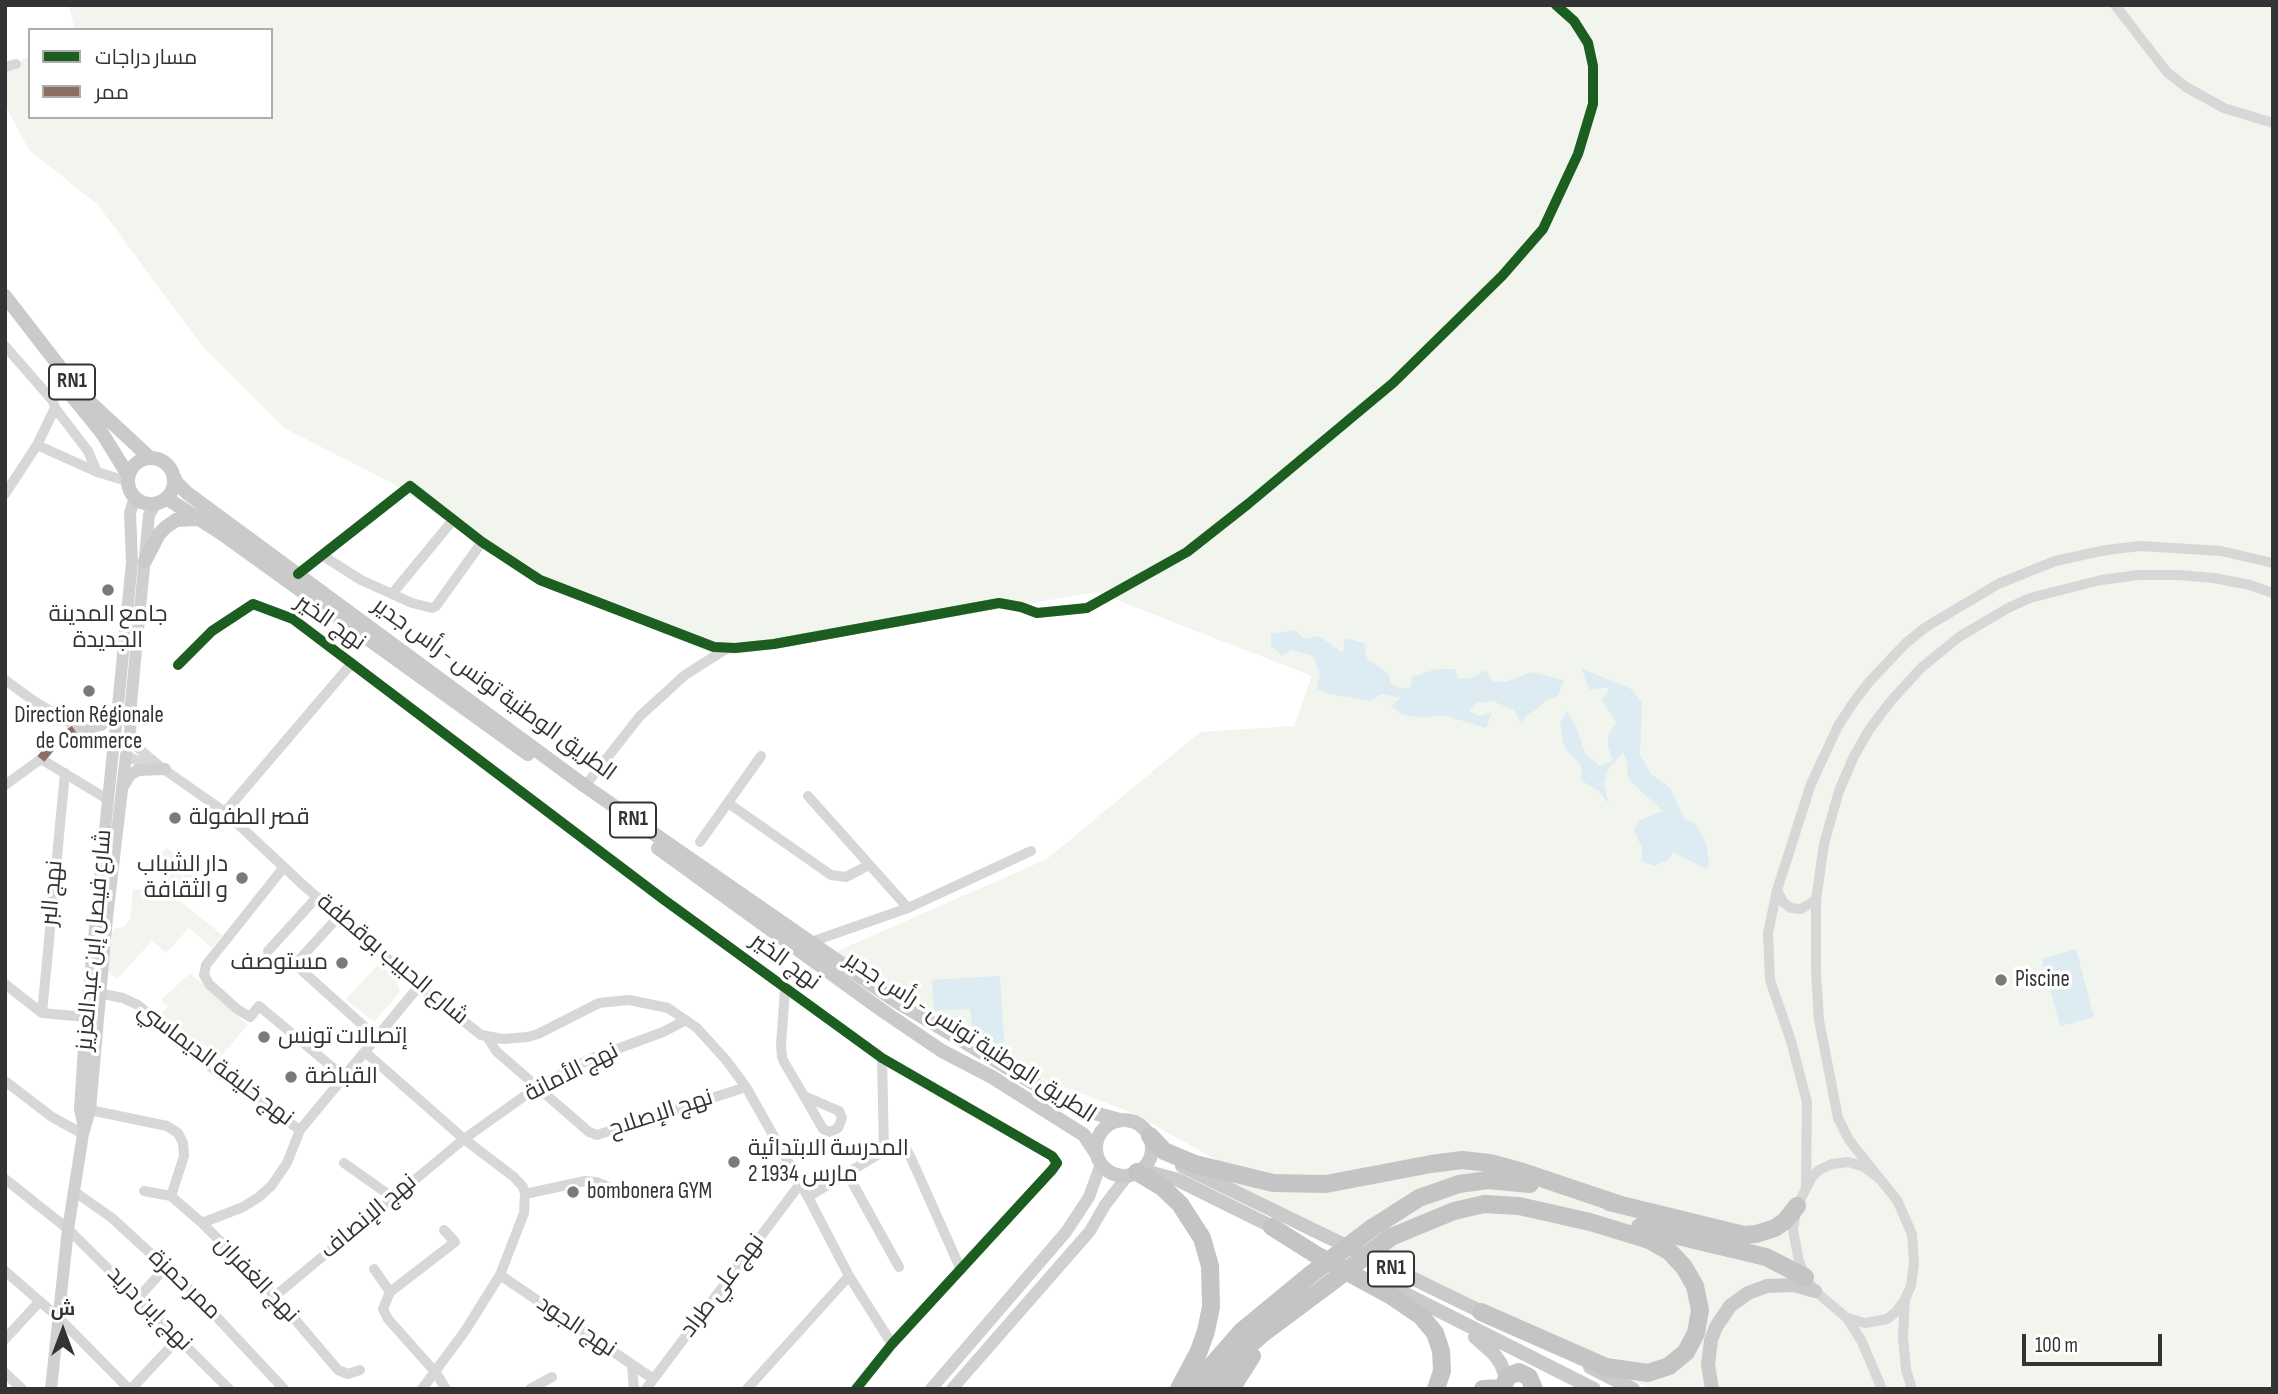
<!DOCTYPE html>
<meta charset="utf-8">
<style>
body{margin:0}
#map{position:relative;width:2278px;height:1394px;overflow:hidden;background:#fff;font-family:"Sofia Sans Condensed",Cairo,sans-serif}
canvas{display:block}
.frame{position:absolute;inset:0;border:7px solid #333;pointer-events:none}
.legend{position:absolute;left:28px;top:28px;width:245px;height:91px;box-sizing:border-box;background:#fff;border:2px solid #adadad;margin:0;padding:9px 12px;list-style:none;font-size:21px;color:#333}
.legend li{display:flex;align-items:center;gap:14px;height:35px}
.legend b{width:35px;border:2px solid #adadad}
.north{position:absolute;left:28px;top:1296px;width:70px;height:70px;-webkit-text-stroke:5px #fff;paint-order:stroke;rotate:0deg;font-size:19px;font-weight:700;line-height:28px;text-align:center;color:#333}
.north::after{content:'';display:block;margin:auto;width:24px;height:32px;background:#333;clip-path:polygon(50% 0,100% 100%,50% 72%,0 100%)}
.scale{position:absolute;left:2022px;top:1334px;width:140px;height:32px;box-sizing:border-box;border:4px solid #333;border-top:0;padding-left:9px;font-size:21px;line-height:24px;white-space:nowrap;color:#333;-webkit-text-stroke:5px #fff;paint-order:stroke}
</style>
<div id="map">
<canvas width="2278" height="1394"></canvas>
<div class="frame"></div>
<ul class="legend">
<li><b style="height:9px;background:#1b5e20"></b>مسار دراجات</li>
<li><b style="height:9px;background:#8d6e63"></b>ممر</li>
</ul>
<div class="north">ش</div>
<div class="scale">100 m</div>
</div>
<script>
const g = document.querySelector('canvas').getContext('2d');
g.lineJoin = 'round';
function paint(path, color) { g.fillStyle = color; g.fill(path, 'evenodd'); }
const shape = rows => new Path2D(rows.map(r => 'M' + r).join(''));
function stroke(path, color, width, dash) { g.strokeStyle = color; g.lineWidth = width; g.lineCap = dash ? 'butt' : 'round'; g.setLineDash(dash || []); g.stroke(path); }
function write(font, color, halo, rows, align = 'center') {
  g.font = font + ' "Sofia Sans Condensed",Cairo,sans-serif'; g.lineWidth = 7; g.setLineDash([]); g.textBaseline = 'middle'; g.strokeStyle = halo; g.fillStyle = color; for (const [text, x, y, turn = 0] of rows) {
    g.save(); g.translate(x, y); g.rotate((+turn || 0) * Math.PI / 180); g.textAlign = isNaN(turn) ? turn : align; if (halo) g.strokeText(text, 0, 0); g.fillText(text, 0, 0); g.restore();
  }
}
const green = shape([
 [69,5,2273,5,2273,1389,1651,1389,1423,1280,1219,1178,1225,1165,1135,1114,1025,1072,902,994,833,953,1047,859,1200,732,1294,726,1312,676,1096,592,735,655,713,654,541,583,392,483,284,428,203,347,98,205,29,150,5,105,5,72,30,55,30,117,271,117,271,30,69,30,74,27],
 [167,848,198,870,178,892,146,864],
 [151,877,222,935,212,948,189,928,166,953,152,941,117,979,108,971,113,929,125,926,130,919,133,889,143,890],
 [379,964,396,978,400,992,374,1022,346,999],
 [190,973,248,1025,220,1057,202,1043,197,1048,159,1016,168,1006,161,1000]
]);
const water = shape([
 [1294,630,1305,639,1319,636,1343,653,1345,638,1364,643,1367,659,1388,673,1391,683,1399,689,1411,687,1412,677,1437,669,1455,669,1458,678,1471,678,1486,670,1492,681,1506,682,1531,672,1564,680,1558,696,1546,700,1537,709,1525,716,1522,724,1514,710,1493,701,1476,703,1469,711,1479,716,1492,712,1486,728,1443,715,1422,718,1403,715,1391,706,1401,698,1381,694,1371,701,1330,694,1317,689,1320,674,1313,656,1291,650,1282,656,1271,645,1271,634],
 [1581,668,1631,689,1642,703,1640,755,1652,775,1670,788,1685,820,1695,823,1706,843,1709,860,1707,869,1673,852,1669,859,1654,866,1642,861,1642,848,1634,830,1638,821,1663,811,1628,779,1627,762,1623,752,1608,769,1604,784,1609,804,1599,791,1582,781,1581,765,1564,747,1560,724,1567,710,1577,729,1585,754,1600,766,1613,761,1608,747,1608,736,1616,723,1602,700,1610,687,1590,690],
 [2076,949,2094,1017,2060,1026,2042,959],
 [1000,976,1004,1042,992,1045,973,1033,970,1009,934,1011,932,980]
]);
const street = shape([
 [2115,5,2167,72,2186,87,2224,108,2273,123],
 [5,67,16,64],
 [5,346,53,401,55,408,37,445,5,494],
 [55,408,88,451,97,472],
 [37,445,97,472,127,481],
 [323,556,361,580,412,603,432,608,436,606,482,542],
 [298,574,410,486,482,542,540,580,714,647,735,648,774,644,999,603,1021,607,1037,613,1087,608,1187,552,1248,504,1393,383,1502,276,1543,229,1578,154,1593,104,1593,66,1588,43,1574,21,1556,5],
 [392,594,453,520],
 [178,665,212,631,253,604,293,619,663,899,882,1058,1052,1156,1057,1163,1052,1170,892,1344,856,1389],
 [5,680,34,701,111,748],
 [132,743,162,768,225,812,303,885,419,986,481,1035,503,1039,528,1037,538,1034,599,1003,629,1000,668,1008,697,1028,726,1060,746,1087,808,1197,849,1276,892,1344],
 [126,754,133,759,158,767],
 [41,759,54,743,77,728],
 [5,785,41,759,107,799],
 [585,786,640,716,685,675,726,649],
 [808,796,908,908],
 [728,803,831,875,846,877,869,865],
 [225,812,352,663],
 [700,842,761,756],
 [284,867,206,965,204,975,209,984,237,1009,250,1017,259,1006,344,1077],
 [1777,891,1784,903,1791,908,1801,909,1816,900],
 [340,915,298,961,298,967,377,1038],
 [811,942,908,908,1031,851],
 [268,951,317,897],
 [5,984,42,1013,86,1017],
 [785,989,781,1045,782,1057,784,1062,804,1096,823,1129,830,1132,838,1128,842,1118,839,1111,804,1096],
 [93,992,123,998,138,1005,217,1072,300,1130],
 [42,1013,65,773],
 [488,1038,496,1051,589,1132,597,1135,746,1087],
 [365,1052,464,1139,514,1177,523,1187,525,1194,524,1213,500,1275,465,1331,422,1389],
 [5,1081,52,1117,83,1134],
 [85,1109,167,1126,178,1133,183,1143,184,1156,171,1196],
 [884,1151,892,1147,900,1147,907,1151,911,1158,961,1270],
 [1849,1162,1864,1167,1880,1179,1897,1200,1912,1234,1914,1263,1911,1286,1905,1299,1896,1312,1887,1319,1865,1323,1847,1318,1815,1291,1805,1277,1799,1261,1793,1230,1797,1206,1812,1177,1819,1170,1832,1164,1849,1162],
 [344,1163,392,1197],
 [848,1175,899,1267],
 [5,1179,68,1229,229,1389],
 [1880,1179,1849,1140,1838,1118,1819,1020,1816,972,1816,900,1824,844,1839,791,1854,756,1869,730,1890,702,1921,668,1959,637,2008,608,2030,598,2101,580,2139,575,2178,575,2214,578,2250,585,2273,593],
 [1806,1186,1807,1102,1791,1041,1770,980,1768,933,1777,890,1811,784,1838,726,1853,703,1869,682,1906,643,1926,627,1998,584,2055,561,2106,550,2141,546,2221,551,2273,563],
 [144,1191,171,1196,202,1223,275,1296,338,1370,348,1374,360,1370],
 [75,1192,112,1218,197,1296,284,1389],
 [525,1194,585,1181,596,1182,611,1188],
 [808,1197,884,1151,882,1058],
 [202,1223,243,1207,259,1197,272,1185,287,1163,300,1130,419,986],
 [444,1230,455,1242,390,1292,383,1309,388,1319,436,1373,446,1389],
 [374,1269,390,1292],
 [5,1271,59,1318,129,1389],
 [500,1275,652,1378],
 [275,1296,464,1139,537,1087,590,1059,663,1032,686,1020],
 [138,1298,166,1267],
 [1905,1299,1903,1337,1906,1370,1912,1389],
 [1847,1318,1861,1340,1882,1389],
 [5,1339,40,1301],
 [632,1365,634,1389],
 [5,1373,22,1389],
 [131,1389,179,1338],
 [530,1389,552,1377],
 [646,1389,800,1184],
 [747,1389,849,1276]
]);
const secondary = shape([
 [79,730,101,725,116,711],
 [115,736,132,562,130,513,135,497],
 [130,738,131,703,149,515,156,503],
 [124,785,130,775,138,770,165,769],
 [84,1128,80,1109,86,1017,113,751],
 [51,1389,68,1229,83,1134,90,1110,107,918,126,755],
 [931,1389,1066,1232,1089,1197,1101,1164],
 [952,1389,1090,1231,1105,1205,1128,1175]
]);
const primary = shape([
 [5,296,80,393,149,457],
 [67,390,102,433,128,475],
 '128 481a23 23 0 1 1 46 0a23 23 0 1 1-46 0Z',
 [174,477,177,483,187,493,585,786,894,1000,1053,1095,1076,1108,1120,1120],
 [166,498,221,533,528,754],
 [145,561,159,534,166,527,176,520,199,519],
 [658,848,883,1011,942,1051,992,1077,1084,1135,1097,1155],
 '1096 1148a28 28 0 1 1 56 0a28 28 0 1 1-56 0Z',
 [1182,1166,1488,1315],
 [1141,1170,1178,1180,1281,1231],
 [1380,1281,1594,1389],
 [1475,1337,1494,1354,1501,1364,1506,1378],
 [1590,1367,1633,1389],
 [1712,1389,1708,1365,1711,1340,1716,1327,1730,1306,1748,1293,1767,1286,1794,1285,1815,1291]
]);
const highway = shape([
 [1150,1136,1164,1151,1195,1164,1273,1183,1326,1184,1431,1164,1462,1160,1490,1163,1523,1172,1618,1204],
 [1137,1172,1162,1187,1180,1204,1202,1238,1210,1266,1211,1307,1206,1331,1199,1351,1179,1389],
 [1609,1202,1744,1235,1756,1234,1775,1228,1785,1221,1797,1206],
 [1272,1227,1318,1256,1390,1295,1421,1316,1435,1333,1441,1351,1442,1371,1436,1389],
 [1640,1227,1766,1257,1805,1277],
 [1372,1228,1419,1198,1459,1184,1488,1180,1530,1184],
 [1391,1237,1454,1211,1484,1204,1519,1206,1590,1222,1649,1240,1670,1252,1684,1267,1695,1286,1700,1310,1696,1333,1686,1352,1669,1366,1648,1373,1606,1367,1481,1312],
 [1191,1389,1242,1331,1310,1275],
 [1211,1389,1244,1350,1262,1334,1325,1287],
 [1231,1389,1252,1356],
 [1483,1389,1502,1388],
 [1502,1389,1508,1376,1519,1372,1529,1377,1534,1389]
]);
const highwayBridge = shape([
 [1310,1275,1372,1228],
 [1325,1287,1391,1237]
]);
const quiet = shape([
 [41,759,54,743,77,728]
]);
const cycleway = shape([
 [298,574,410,486,482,542,540,580,714,647,735,648,774,644,999,603,1021,607,1037,613,1087,608,1187,552,1248,504,1393,383,1502,276,1543,229,1578,154,1593,104,1593,66,1588,43,1574,21,1556,5],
 [178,665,212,631,253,604,293,619,663,899,882,1058,1052,1156,1057,1163,1052,1170,892,1344,856,1389]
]);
const markers = [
 [108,590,7,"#7a7a7a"],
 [89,691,7,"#7a7a7a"],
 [175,818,7,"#7a7a7a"],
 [242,878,7,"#7a7a7a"],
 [342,963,7,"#7a7a7a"],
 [2001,980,7,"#7a7a7a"],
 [264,1037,7,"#7a7a7a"],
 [291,1077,7,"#7a7a7a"],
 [734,1162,7,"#7a7a7a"],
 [573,1192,7,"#7a7a7a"]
];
const shields = [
 [72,382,46],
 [633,820,46],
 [1391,1269,46]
];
const shieldNames = [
 ["RN1",72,382],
 ["RN1",633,820],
 ["RN1",1391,1269]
];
const poiNames = [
 ["جامع المدينة",108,615,"center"],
 ["الجديدة",108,641,"center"],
 ["Direction Régionale",89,716,"center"],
 ["de Commerce",89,742,"center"],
 ["قصر الطفولة",189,818],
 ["دار الشباب",228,865,"right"],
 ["و الثقافة",228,891,"right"],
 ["مستوصف",328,963,"right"],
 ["Piscine",2015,980],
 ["إتصالات تونس",278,1037],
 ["القباضة",305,1077],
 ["المدرسة الابتدائية",748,1149],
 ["2 مارس 1934",748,1175],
 ["bombonera GYM",587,1192]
];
const streetNames = [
 ["نهج الخير",330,623,35],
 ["الطريق الوطنية تونس - رأس جدير",494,690,36],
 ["نهج البر",53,893,-85],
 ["شارع فيصل إبن عبدالعزيز",95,940,-85],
 ["شارع الحبيب بوقطفة",392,960,40],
 ["نهج الخير",785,962,36],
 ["الطريق الوطنية تونس - رأس جدير",970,1038,33],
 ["نهج خليفة الديماسي",215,1065,37],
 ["نهج الأمانة",572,1073,-27],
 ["نهج الإصلاح",661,1114,-18],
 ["نهج الإنصاف",369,1217,-40],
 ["نهج الغفران",256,1280,46],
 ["ممر حمزة",184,1285,44],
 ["نهج علي طراد",723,1286,-53],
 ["نهج إبن دريد",149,1309,45],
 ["نهج الجود",576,1327,34]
];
paint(green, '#f1f5ed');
paint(water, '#ddebf3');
stroke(street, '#d7d7d7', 10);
stroke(secondary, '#d0d0d0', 12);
stroke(primary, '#cacaca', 14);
stroke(highway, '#c4c4c4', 18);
stroke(highwayBridge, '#c4c4c4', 18);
stroke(quiet, '#8d6e63', 9, [18, 9]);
stroke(cycleway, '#1b5e20', 10);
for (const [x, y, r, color] of markers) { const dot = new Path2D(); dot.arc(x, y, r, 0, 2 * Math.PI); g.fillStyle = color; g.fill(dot); stroke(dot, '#fff', 2.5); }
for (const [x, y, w] of shields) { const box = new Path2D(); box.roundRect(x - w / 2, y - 17.5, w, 35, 5); g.fillStyle = '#fff'; g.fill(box); stroke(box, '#333', 2); }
write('bold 21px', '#333', null, shieldNames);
write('23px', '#333', '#fff', poiNames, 'left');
write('23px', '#333', '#fff', streetNames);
</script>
